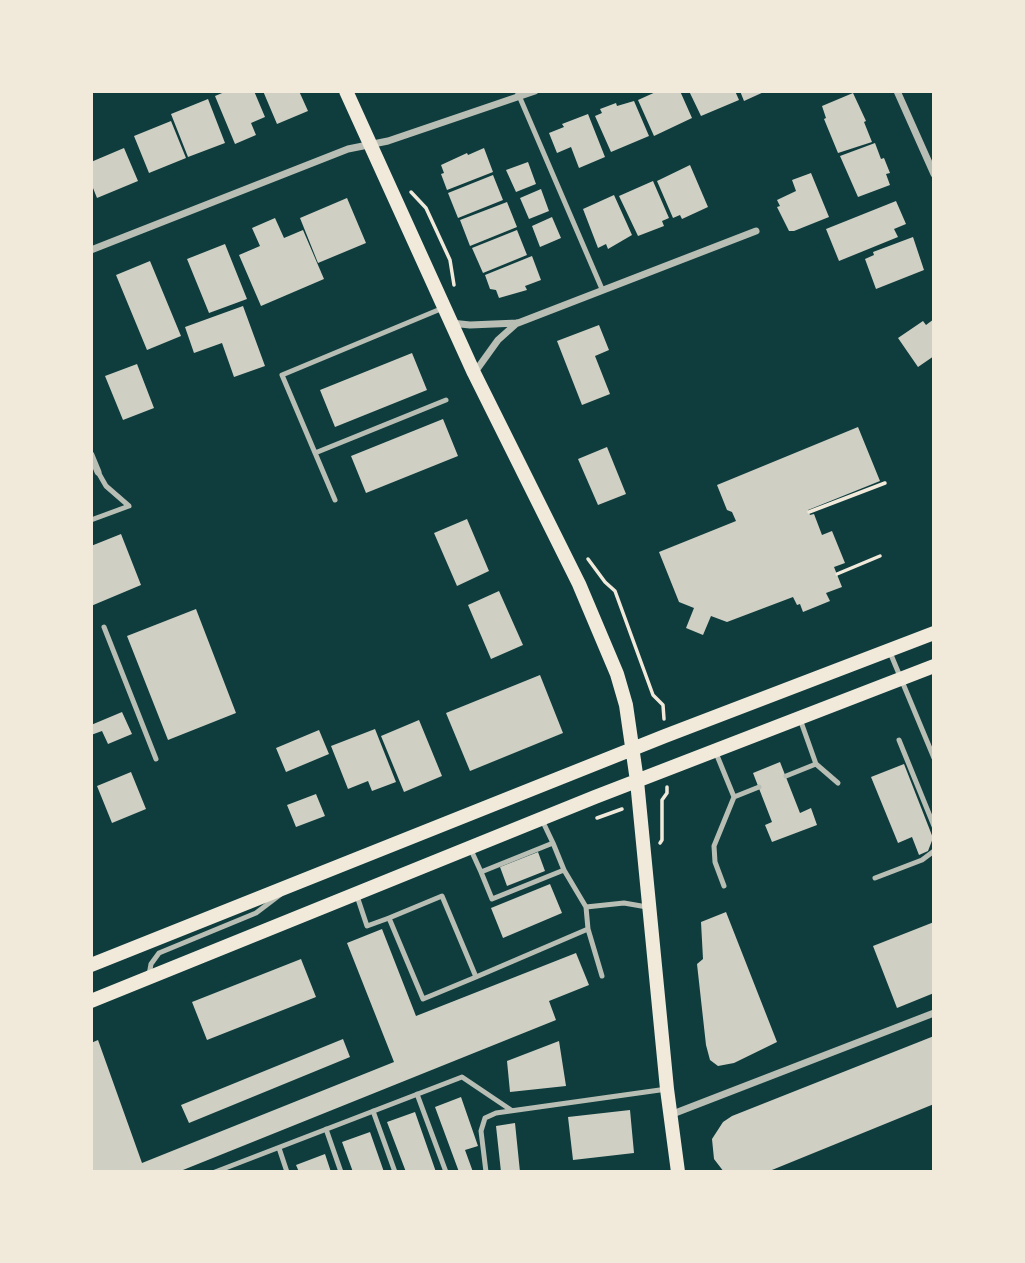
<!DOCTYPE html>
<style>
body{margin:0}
#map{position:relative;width:1025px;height:1263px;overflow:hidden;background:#0f3d3e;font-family:Poppins,sans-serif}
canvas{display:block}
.frame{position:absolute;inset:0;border:93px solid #f1e9da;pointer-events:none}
</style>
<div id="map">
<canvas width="1025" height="1263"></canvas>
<div class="frame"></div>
</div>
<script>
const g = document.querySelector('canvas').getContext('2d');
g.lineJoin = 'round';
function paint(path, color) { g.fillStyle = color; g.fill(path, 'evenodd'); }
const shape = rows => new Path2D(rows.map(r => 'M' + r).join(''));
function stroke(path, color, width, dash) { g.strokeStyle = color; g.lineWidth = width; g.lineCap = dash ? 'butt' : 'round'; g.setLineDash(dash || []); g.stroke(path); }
const building = shape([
 [227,91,254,91,265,117,251,123,256,135,235,144,215,96],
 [263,91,299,91,308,111,277,124],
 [658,91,680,91,692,118,654,136,638,100],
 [689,91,735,91,739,100,701,116],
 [740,91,766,91,744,101],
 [853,93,866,121,864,122,872,142,838,153,824,119,826,118,822,106],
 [208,99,225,143,188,157,171,114],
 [634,101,649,136,611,152,595,116,602,113,600,109,616,103,617,106],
 [588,114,605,157,579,168,571,147,557,153,549,133,564,127,562,124],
 [171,121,186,158,149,173,134,136],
 [875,143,881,159,884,158,890,173,886,174,890,185,858,197,840,156],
 [124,148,138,181,97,198,91,183,91,162],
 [484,148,493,172,447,190,441,174,444,173,441,165,467,153,468,155],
 [528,162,536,184,516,192,506,170],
 [690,165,708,207,682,219,680,215,673,218,657,181],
 [811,173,829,217,794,231,789,231,777,207,780,206,777,200,796,191,792,180],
 [493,175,503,200,458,218,448,193],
 [653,181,669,218,662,221,664,226,638,236,619,196],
 [541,189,549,211,529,219,520,198],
 [614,195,632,235,608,249,606,244,598,248,583,209],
 [347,198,366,243,318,263,300,218],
 [896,201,906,224,894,229,898,237,839,261,826,229],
 [507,202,517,227,470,246,460,220],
 [552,217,561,238,540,247,532,226],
 [275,218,284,238,303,230,324,279,261,306,239,255,260,246,252,228],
 [517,230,527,255,483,273,472,248],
 [913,237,924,270,876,289,865,259,874,255,873,252],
 [225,244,247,299,209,313,187,259],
 [532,256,541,280,525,286,527,290,499,298,496,290,490,289,485,275],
 [150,261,181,336,147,350,116,275],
 [243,306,265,366,234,377,222,343,194,353,185,327],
 [934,319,934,356,918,367,898,338,923,321,926,325],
 [599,325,609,350,595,356,610,394,582,405,557,341],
 [412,353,427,390,335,427,320,390],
 [137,364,154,408,123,420,105,376],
 [443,419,458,456,366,493,351,456],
 [858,427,880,481,808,510,810,515,814,514,822,535,832,531,845,563,834,567,842,587,826,593,830,601,803,612,800,604,797,605,793,597,727,622,711,616,703,635,686,628,694,608,679,602,659,552,736,521,732,512,727,510,717,485],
 [607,447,626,494,598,505,578,459],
 [467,519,489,571,457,586,434,533],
 [121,534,141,585,91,606,91,546],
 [499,591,523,645,491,659,468,605],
 [196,609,236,713,168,740,127,636],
 [540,675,563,733,470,771,446,713],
 [122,712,132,734,108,744,102,731,91,735,91,725],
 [419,720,442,776,404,792,381,736],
 [375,729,396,782,372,791,368,781,348,789,331,746],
 [319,730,329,754,286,772,276,748],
 [780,762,800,813,811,808,817,825,772,842,765,825,772,822,753,773],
 [904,764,933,838,928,851,919,855,912,837,898,843,871,777],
 [131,772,146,809,112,823,97,786],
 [316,794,325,816,296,827,287,805],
 [538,852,545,871,507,886,500,867],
 [550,884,562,913,503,938,491,908],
 [726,912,777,1042,734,1063,718,1066,710,1060,706,1045,697,964,703,959,701,922],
 [934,922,934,993,897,1008,873,946],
 [382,929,416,1016,576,953,589,985,549,1001,556,1020,178,1172,91,1172,91,1043,98,1040,142,1163,394,1062,347,943],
 [301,959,316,997,207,1040,192,1002],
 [934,1036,934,1104,767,1172,724,1172,714,1159,712,1139,723,1122,732,1116],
 [343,1039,350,1057,189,1123,181,1105],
 [559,1041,566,1086,510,1092,507,1061],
 [461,1097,478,1146,465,1150,473,1172,459,1172,435,1107],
 [630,1110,634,1153,573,1160,568,1117],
 [415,1112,436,1172,406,1172,387,1122],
 [515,1123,520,1172,501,1172,496,1126],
 [370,1132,384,1172,353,1172,342,1142],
 [325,1154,331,1172,299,1172,296,1165]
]);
const path = shape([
 [411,192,426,208,450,260,454,285],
 [809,512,885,483],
 [588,559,605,582,615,591,653,695,663,705,664,719],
 [837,574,880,556],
 [597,818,622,809],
 [660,843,662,840,662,800,667,793,667,787]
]);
const service = shape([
 [517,91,602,289],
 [315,453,446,400],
 [335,500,282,375,443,308],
 [91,520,129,506,106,486,98,472],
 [104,627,156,759],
 [889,650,934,758],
 [800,719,816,764,838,783],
 [899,740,934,826],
 [716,753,734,797,759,787],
 [786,776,816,764],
 [542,820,553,843],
 [471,850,481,872,492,899,564,870,553,843,481,872],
 [564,870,586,907],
 [875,878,922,860,934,851],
 [724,886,715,862,714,846,734,797],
 [357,896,367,926,389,918,423,999,476,977,442,896,389,918],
 [588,929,602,976],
 [149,975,151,964,159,953,256,913,281,894],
 [476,977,588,929,586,907,624,903,647,907],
 [417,1094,446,1172],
 [373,1111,395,1172],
 [326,1129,341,1172],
 [279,1148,287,1172],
 [215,1172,462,1077,511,1110],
 [486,1172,481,1131,485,1118,496,1113,667,1089]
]);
const minor = shape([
 [897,91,934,174],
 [91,250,348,149,388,141,535,91],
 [451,323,470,325,518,323,756,231],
 [475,372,498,340,517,323],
 [91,455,98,472],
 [670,1115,934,1013]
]);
const secondary = shape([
 [346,91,474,373,579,584,617,674,626,705,637,781,667,1089,678,1172],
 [91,965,665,736,934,633],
 [91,1001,595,797,934,666]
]);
paint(building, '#cfcfc3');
stroke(path, '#f1e9da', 3.5);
stroke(service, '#b8beb3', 5);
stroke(minor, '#b8beb3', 7);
stroke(secondary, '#f1e9da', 14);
</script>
